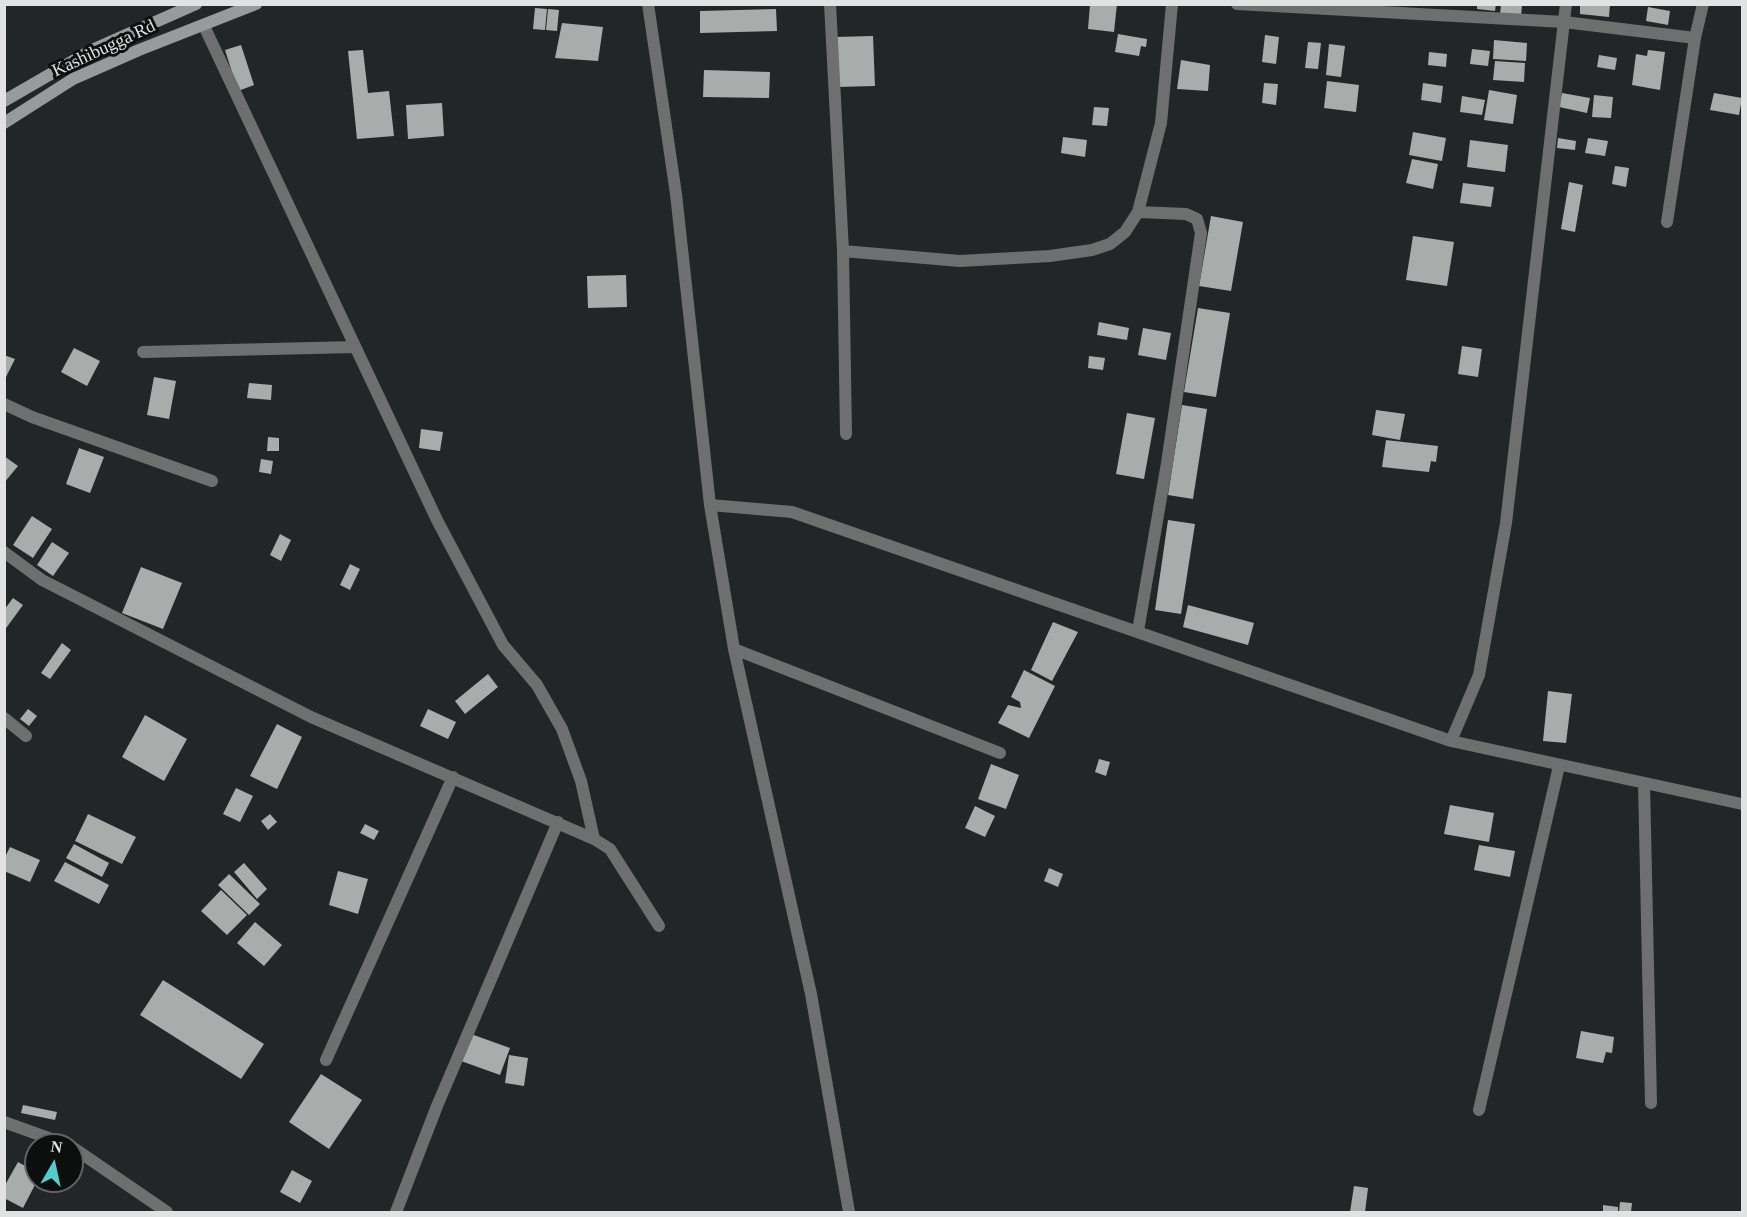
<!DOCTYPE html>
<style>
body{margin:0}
#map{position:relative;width:1747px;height:1217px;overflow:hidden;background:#222626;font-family:"Times New Roman",serif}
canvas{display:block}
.frame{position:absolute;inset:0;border:6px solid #e1e3e3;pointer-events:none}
.north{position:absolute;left:24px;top:1133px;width:60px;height:60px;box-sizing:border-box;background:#0d0f0f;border:2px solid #626464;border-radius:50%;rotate:9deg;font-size:16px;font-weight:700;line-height:24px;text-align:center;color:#e1e3e3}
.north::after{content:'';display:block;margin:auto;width:21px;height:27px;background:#53cdcb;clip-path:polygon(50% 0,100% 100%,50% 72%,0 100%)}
</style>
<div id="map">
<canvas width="1747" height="1217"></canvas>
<div class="frame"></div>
<div class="north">N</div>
</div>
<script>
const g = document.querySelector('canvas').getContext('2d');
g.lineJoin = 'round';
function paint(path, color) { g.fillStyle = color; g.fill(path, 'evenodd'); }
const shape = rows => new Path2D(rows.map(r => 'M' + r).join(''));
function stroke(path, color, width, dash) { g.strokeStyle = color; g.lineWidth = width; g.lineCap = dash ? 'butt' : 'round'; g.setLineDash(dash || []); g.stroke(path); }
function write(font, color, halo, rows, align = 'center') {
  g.font = font + ' "Times New Roman",serif'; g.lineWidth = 6; g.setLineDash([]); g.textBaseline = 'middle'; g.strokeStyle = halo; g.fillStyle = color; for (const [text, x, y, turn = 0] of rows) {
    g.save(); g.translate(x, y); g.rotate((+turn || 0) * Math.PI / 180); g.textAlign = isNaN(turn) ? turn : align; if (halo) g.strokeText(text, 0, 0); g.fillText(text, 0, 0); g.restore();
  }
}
const building = shape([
 [1090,4,1117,4,1114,32,1088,29],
 [1477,4,1496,4,1495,11,1477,9],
 [1501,4,1522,4,1521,17,1500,15],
 [1580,4,1610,4,1609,17,1580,14],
 [1648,7,1670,11,1668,25,1646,21],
 [535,8,547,9,545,30,533,29],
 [548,9,559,10,557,31,546,30],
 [776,9,777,31,700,33,700,11],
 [562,23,603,27,598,61,555,58],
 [1118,34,1147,39,1146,47,1141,46,1139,56,1115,52],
 [1265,35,1279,37,1276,64,1262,62],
 [873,36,875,86,836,87,834,37],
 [1494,40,1527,43,1526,61,1493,59],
 [1308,42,1321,43,1318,69,1305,68],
 [1329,44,1345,46,1341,77,1326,75],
 [241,45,254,85,238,91,225,50],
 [1472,49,1490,51,1488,66,1470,64],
 [363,50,368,93,389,91,394,136,357,139,348,51],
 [1648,50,1665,52,1660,90,1632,85,1636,54,1647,56],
 [1429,52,1447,54,1446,67,1428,65],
 [1599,55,1617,58,1615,70,1597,67],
 [1181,60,1210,65,1208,91,1177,89],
 [1495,61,1525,63,1524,82,1493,80],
 [704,70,770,72,769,98,703,97],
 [1327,81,1359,85,1356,112,1324,108],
 [1264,83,1278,84,1276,105,1262,103],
 [1423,83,1443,86,1441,103,1421,100],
 [1489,90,1517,95,1513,124,1484,120],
 [1562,93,1590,98,1587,113,1559,107],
 [1714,93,1742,98,1739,115,1710,110],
 [1594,95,1613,97,1611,118,1592,117],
 [1462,96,1485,100,1482,115,1460,112],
 [442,103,444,136,408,139,406,105],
 [1094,107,1109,108,1107,126,1092,125],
 [1413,132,1446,138,1442,161,1409,155],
 [1063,137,1087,140,1085,157,1061,153],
 [1558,138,1576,141,1575,150,1557,148],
 [1588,138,1608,141,1605,156,1585,153],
 [1470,140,1508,145,1505,172,1467,167],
 [1412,159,1438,164,1433,189,1406,183],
 [1615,166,1629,168,1626,187,1612,184],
 [1569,182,1583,185,1575,232,1561,229],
 [1463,183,1494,187,1491,207,1460,203],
 [1211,216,1243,222,1231,291,1199,286],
 [1413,236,1454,242,1447,286,1406,280],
 [626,275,627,307,588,308,587,276],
 [1198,308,1230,313,1216,397,1184,392],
 [1099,322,1129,328,1127,340,1097,335],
 [1143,328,1171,333,1166,360,1138,355],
 [1462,346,1482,349,1478,377,1458,374],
 [74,348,100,361,87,386,61,372],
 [4,355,15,359,4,381],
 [1089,356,1105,358,1103,370,1088,368],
 [154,377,176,381,169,419,147,415],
 [249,383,272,385,271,400,247,398],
 [1182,405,1207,409,1193,499,1168,495],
 [1376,410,1405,414,1400,440,1372,435],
 [1127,413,1155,418,1144,479,1116,474],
 [421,429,443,432,440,451,419,448],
 [268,437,279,438,279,451,267,451],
 [1386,440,1438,446,1436,462,1431,461,1429,472,1382,467],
 [79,448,104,457,90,493,66,484],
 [4,456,18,466,4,483],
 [261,459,273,461,271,474,259,472],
 [32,516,52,529,33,558,13,545],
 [1168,520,1195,524,1181,614,1155,610],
 [280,534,291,540,281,561,270,555],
 [52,542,69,553,53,576,37,565],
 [350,564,360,569,350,590,340,585],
 [141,567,182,583,163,629,122,613],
 [13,598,23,605,4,631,4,610],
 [1188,605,1254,623,1248,645,1183,627],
 [1053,622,1078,632,1052,681,1031,670],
 [62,643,71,650,50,679,41,673],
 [1024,670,1055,686,1029,738,998,723,1008,705,1021,708,1020,702,1011,697],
 [488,674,498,687,465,714,455,701],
 [1548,691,1572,694,1566,743,1543,741],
 [28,709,37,716,29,726,20,719],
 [428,709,456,722,448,739,420,726],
 [145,715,187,739,164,781,122,757],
 [277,724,302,737,277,789,250,776],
 [1099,759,1110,762,1106,776,1095,772],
 [991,764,1019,775,1006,809,978,799],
 [236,788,253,796,240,822,223,814],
 [1450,805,1494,813,1489,842,1444,834],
 [975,806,995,816,985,837,965,828],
 [88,814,136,837,122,864,75,841],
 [270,814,277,822,268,830,261,821],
 [365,824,379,831,374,840,360,833],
 [74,844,109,863,102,877,66,858],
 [1479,845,1515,851,1510,877,1474,870],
 [10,847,40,860,30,882,4,871,4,859],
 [65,862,109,885,99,904,54,881],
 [244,863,267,889,257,899,234,872],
 [1049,868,1063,874,1058,887,1044,881],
 [338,871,368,879,358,914,329,905],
 [229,874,260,904,249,915,218,885],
 [221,890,247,915,227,935,201,911],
 [255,922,282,945,264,966,237,943],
 [163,980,264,1044,241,1079,140,1015],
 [1581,1031,1614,1037,1612,1053,1606,1052,1603,1063,1576,1058],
 [471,1034,510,1048,500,1075,461,1061],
 [509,1055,528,1058,524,1086,505,1083],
 [321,1074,362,1100,329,1149,289,1122],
 [23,1105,57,1112,55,1120,21,1113],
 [18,1162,36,1172,37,1181,23,1208,4,1198,4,1187],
 [292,1170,312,1181,300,1203,280,1192],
 [1354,1186,1368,1188,1365,1212,1350,1212],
 [1620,1202,1632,1203,1631,1212,1619,1212],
 [1603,1205,1618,1207,1618,1212,1603,1212]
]);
const minor = shape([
 [648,4,676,194,710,505,734,649,811,994,849,1212],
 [830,4,843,251,846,434],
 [1237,4,1564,22,1695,38],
 [204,26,437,520,503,645,537,685,562,729,581,781,594,839],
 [1667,222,1695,38,1703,4],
 [843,251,960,261,1050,256,1092,250,1110,244,1125,232,1138,212,1161,123,1172,4],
 [143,352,355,347],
 [4,404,32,417,212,481],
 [710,505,792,512,1451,741,1742,804],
 [4,552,42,580,311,717,594,839,610,849,659,926],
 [1138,631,1167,463,1201,233,1197,219,1186,214,1138,212],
 [734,649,1000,753],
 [4,718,26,736],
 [1451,741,1479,675,1506,523,1566,4],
 [1644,783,1651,1103],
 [326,1060,453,777],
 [1479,1110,1559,766],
 [4,1122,68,1145],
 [72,1147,167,1212],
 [396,1212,437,1106,558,822]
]);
const secondary = shape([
 [4,101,92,50,196,4],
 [4,123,73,79,139,50,256,4]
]);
const streetNames = [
 ["Kashibugga Rd",104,49,-25]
];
paint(building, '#a8adac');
stroke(minor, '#6e7070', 12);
stroke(secondary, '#989b9b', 12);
write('18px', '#e1e3e3', '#0d0f0f', streetNames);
</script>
